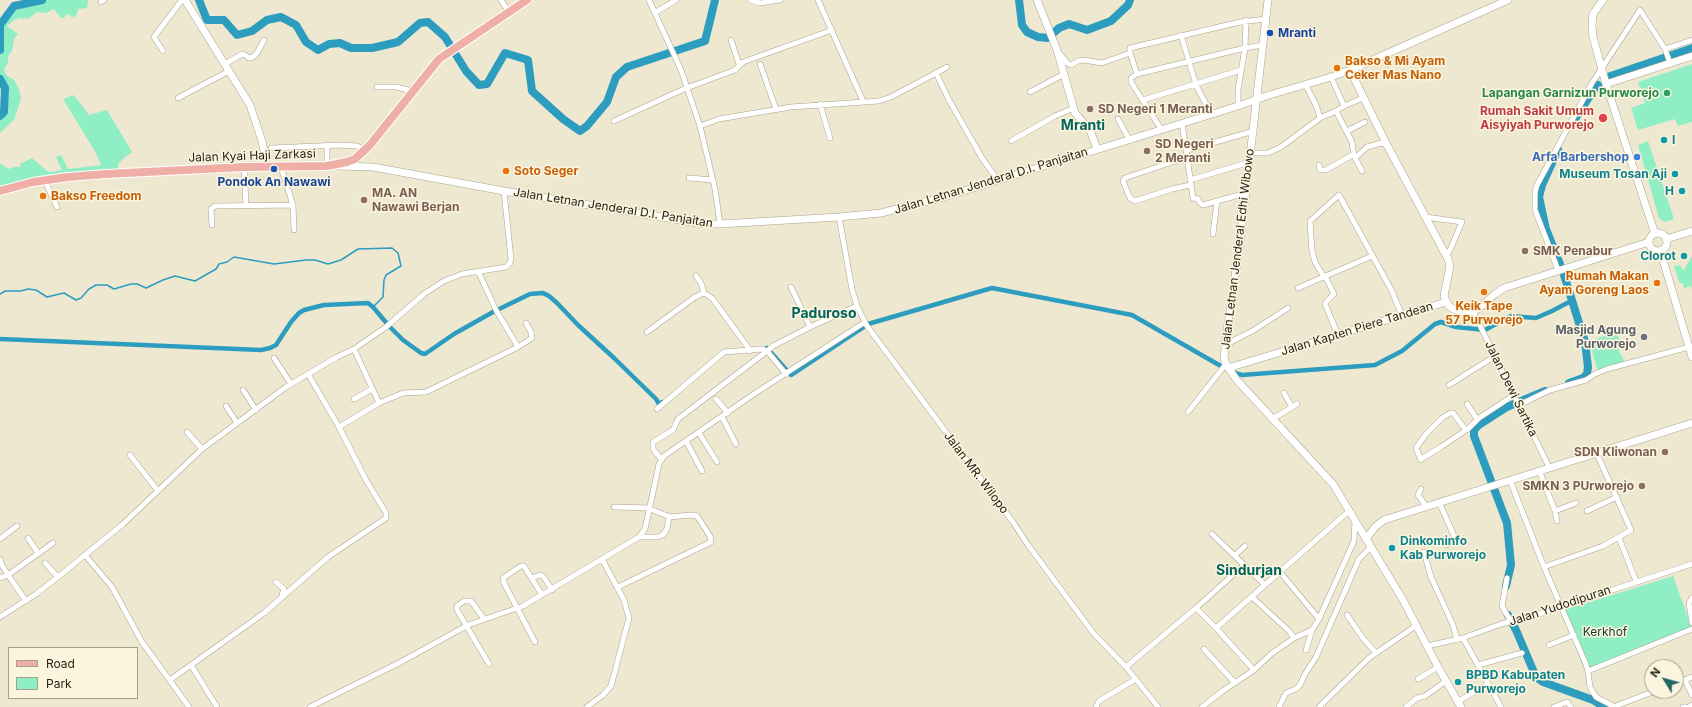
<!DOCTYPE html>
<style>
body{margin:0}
#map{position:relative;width:1692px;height:707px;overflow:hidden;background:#eee8d1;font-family:Inter,sans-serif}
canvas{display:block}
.legend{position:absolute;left:8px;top:647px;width:130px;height:52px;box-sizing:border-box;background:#fcf5de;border:1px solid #a49f8e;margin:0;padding:5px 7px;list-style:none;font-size:12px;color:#201e15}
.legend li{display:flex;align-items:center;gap:8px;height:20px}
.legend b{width:20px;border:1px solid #a49f8e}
.north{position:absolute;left:1644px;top:659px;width:40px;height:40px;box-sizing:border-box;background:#fcf5de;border:1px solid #a49f8e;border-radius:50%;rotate:307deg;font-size:11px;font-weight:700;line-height:16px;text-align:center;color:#201e15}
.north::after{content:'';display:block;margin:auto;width:14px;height:18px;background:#1f6962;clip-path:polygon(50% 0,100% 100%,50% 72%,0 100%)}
</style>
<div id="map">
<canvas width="1692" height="707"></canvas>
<ul class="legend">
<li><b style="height:5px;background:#f0afa6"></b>Road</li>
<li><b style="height:11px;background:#90eec4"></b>Park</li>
</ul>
<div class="north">N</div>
</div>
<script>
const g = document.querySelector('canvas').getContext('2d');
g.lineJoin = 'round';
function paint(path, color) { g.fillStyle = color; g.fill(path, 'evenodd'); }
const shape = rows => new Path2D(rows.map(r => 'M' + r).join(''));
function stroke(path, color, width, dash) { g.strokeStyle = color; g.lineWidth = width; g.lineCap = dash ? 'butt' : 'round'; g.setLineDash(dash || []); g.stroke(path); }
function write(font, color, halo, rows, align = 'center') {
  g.font = font + ' Inter,sans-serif'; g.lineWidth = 3; g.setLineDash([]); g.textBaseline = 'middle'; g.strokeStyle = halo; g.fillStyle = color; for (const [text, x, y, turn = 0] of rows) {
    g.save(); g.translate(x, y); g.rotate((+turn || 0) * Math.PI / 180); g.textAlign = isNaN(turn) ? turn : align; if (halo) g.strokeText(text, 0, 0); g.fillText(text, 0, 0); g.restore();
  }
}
const green = shape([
 [42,0,88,0,87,8,78,9,76,16,72,17,69,14,66,15,64,18,61,18,54,9,46,13,37,12,28,19,20,18,14,20,7,26,18,34,14,39,12,51,8,56,8,63,4,69,6,75,14,80,19,89,21,99,14,120,0,133,0,116,4,112,5,88,0,79,0,25,14,6],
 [1692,64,1692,122,1678,126,1675,119,1638,130,1631,108,1645,103,1638,82],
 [74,95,89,115,107,110,132,152,125,157,118,164,118,171,0,191,0,163,8,169,15,167,20,167,20,164,32,158,47,171,51,172,62,170,56,157,61,155,68,169,101,165,96,153,63,99],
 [1648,141,1674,219,1665,222,1659,218,1638,145],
 [1692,256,1692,290,1691,286,1684,288,1683,284,1679,282,1674,266,1680,265,1682,269,1685,270,1685,268],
 [1617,332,1619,339,1616,341,1621,356,1622,355,1625,364,1598,372,1589,341],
 [1673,576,1692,628,1586,674,1561,611]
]);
const water = shape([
 [1692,44,1692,53,1609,80,1607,73]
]);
const stream = shape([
 [0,294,5,291,21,291,28,289,36,290,47,297,64,293,76,300,81,298,89,289,96,285,107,285,114,289,131,284,137,284,146,288,163,280,175,276,195,281,216,269,219,264,227,262,234,257,274,264,306,260,315,260,328,264,341,260,358,249,392,248,398,253,401,266,386,275,384,280,383,297,373,307]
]);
const canal = shape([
 [0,339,261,350,270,348,276,345,291,322,299,313,304,310,324,305,368,303,373,307,389,326,403,340,421,353,425,354,454,334,493,312,530,294,543,293,549,296,557,303,578,325,614,358,656,399,659,404,662,402],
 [767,348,791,375,868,324,992,288,1132,315,1226,369],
 [1232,372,1242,375,1375,365,1402,351,1435,324,1441,322,1456,327,1485,330,1511,316,1536,318,1552,311,1571,301]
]);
const river = shape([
 [199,0,207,20,224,20,237,35,252,31,267,20,281,17,296,25,306,42,318,50,329,44,340,43,351,48,372,48,398,42,420,23,428,22,445,37,466,71,479,85,487,84,505,53,528,60,532,91,563,119,580,131,587,126,607,102,616,77,627,67,705,41,715,0],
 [1019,0,1022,25,1027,32,1038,37,1048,38,1059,28,1069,24,1087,30,1111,21,1128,5,1130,0],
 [0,25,14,6,42,0],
 [0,26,0,50],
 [0,79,5,88,4,112,0,116],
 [1572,124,1582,108,1595,88,1598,85],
 [1558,150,1542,185,1539,197,1546,229,1560,264],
 [1564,275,1585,342,1588,367,1587,374,1583,378,1569,383],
 [1506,586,1511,565,1507,523,1474,436,1474,430,1479,425,1507,407,1545,391],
 [1508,615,1516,630,1536,677,1543,682,1593,700,1604,707]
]);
const street = shape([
 [501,0,509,12],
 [649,0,681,70,700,126,715,189,720,224],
 [750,0,760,3,780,0],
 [818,0,863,101],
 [101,2,104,0],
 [656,12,676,0],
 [1181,35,1196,85,1211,114],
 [731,40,739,64],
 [1665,49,1670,63],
 [163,51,154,37,182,0],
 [1060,54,1067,63,1071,65,1078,61,1084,60,1102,63,1130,53],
 [225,64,242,54,245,55,249,58,253,57,257,53,264,40],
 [760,64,776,109],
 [936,73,947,67],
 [1137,74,1245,48,1263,45],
 [1331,77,1344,106,1336,111],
 [1305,84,1316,105,1320,118,1336,111,1352,142,1354,156,1362,171],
 [377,87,396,87,412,91],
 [1030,92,1064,74],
 [178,98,229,71],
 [1143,100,1241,70],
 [820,104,830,138],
 [1238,106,1238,90,1245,48,1246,20],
 [1344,106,1363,98],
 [1118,119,1129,139],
 [614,121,684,89,735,70,743,62,832,30],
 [1182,123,1193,198,1198,199,1200,203,1203,205,1246,193],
 [700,126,719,119,791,107,879,101,891,97,936,73,949,100,982,158,994,175],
 [1161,129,1131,82,1131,78,1137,74,1130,53,1130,48,1240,22,1266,19],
 [1347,131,1365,122],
 [1011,141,1055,116,1074,108],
 [327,146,327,166],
 [271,148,340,145,357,146,365,150],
 [1187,150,1254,131],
 [1251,153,1268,153,1281,147,1320,118],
 [1187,157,1125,178,1123,181,1130,198,1135,201,1172,189,1190,185],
 [1355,158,1367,147,1381,143,1387,145],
 [1319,165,1320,170,1326,170,1354,154],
 [244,167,246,205],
 [281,167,293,205,294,230],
 [689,178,713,180],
 [1190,180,1250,162],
 [45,181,57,207],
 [839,217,852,289,857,306,867,326,1013,522,1028,545,1094,634,1126,667,1158,707],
 [1425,217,1462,222,1450,250,1446,256],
 [212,225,211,209,215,206,293,205],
 [1213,234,1217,201],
 [1558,270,1535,210,1535,192,1537,185,1592,83,1640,10,1665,49,1692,40],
 [478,271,496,310,518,347],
 [696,276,701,283,704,293],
 [1325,276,1334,294,1326,302,1325,304,1338,335],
 [1324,277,1315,262,1312,251,1310,221,1339,195,1392,291,1402,316],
 [791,287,810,327],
 [1298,288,1372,256],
 [1473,311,1549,467],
 [647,332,695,297,704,293,712,298,747,346,750,351],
 [1225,345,1254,330,1288,308],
 [354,349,379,403],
 [274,358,291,384],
 [1449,385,1495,356],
 [243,390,256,410],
 [1284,393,1292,407],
 [354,399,372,389],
 [716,399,728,413],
 [1467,404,1477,419],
 [1519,405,1550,390,1586,380,1595,374,1607,369,1689,347],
 [226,406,237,423],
 [657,409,724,352,762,349,767,351,773,346,810,327,857,306],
 [1188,412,1226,364],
 [722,417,736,444],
 [1274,418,1297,404],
 [339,427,379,403,403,393,426,392,518,347,532,338,531,332,526,323],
 [187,432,202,449],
 [699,433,717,462],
 [686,441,702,471],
 [130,455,158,491],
 [661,459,653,449,653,442,673,430,678,419,767,351,786,374],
 [1421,459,1441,447,1466,430],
 [1421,460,1416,448,1426,434,1442,418,1450,413,1453,413,1465,429,1467,430,1479,418,1514,395],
 [1539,470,1555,511,1576,503],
 [1510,480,1544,567,1585,662,1588,671,1590,687,1596,697,1613,706],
 [1421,489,1418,495,1426,506],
 [1439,502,1455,538,1454,542,1446,545],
 [614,507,650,508],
 [1555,511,1557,521],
 [1587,511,1617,497],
 [1212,534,1265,585],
 [639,537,657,537,663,535,667,529,669,516],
 [28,538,38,553],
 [1619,538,1636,581],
 [0,539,17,526],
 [1424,552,1431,577,1453,625,1457,640],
 [85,555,112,587,142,642,189,707],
 [1235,555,1245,546],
 [0,559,2,565,8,575,0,578],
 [45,563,58,577],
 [1544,567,1603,546,1631,530,1596,452],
 [1280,572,1319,619],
 [532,578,540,575,543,576,552,590],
 [1507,578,1502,606,1511,622],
 [276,582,284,589,282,595,283,597],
 [618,587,711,542,710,536,697,516,690,515,670,517,650,509],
 [1252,597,1289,631,1294,638],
 [1692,598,1689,603,1692,623],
 [26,601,8,575,53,543],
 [1196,608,1216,628,1254,670],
 [1347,615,1362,637,1376,653],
 [0,617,36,594,58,577,123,524,202,449,286,387,337,357,354,349,386,327,424,294,444,281,462,274,506,267,510,263,511,259,504,191],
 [484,619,471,601,464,601,457,606,457,610,489,664],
 [1216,628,1349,511],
 [1463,638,1501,707],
 [535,642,504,583,503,578,521,566,524,566,542,595],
 [1549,645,1574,635],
 [1427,646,1463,638,1501,624,1536,615,1692,564],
 [1204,649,1235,683],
 [1306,650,1312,630,1319,619,1354,541,1355,521],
 [191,665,217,707],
 [1478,665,1522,653],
 [1126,667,1196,608,1244,565],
 [1588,671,1692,629],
 [1418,679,1438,667],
 [170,680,264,613,328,557,386,518,386,513,366,480,339,427,308,374],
 [1685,680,1692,695],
 [1676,683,1692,677],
 [1457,702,1488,684],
 [310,707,399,663,468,625,523,606,639,537,645,529,659,464,664,456,754,394,865,322],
 [587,707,603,695,611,686,629,618,624,600,602,559],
 [1096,707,1099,701,1136,679],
 [1202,707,1224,690,1254,670,1271,654,1294,638,1312,630],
 [1279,707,1286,693,1296,689,1300,685,1305,674,1316,657,1359,559,1371,547],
 [1319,707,1369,658,1417,625],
 [1406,707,1417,698,1425,696,1446,681],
 [1554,707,1567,702,1571,707],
 [1613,707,1655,691],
 [1683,707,1686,707],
 [1689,707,1692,705]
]);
const secondary = shape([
 [185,0,250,105,262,141,266,160,265,167],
 [1037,0,1057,50,1075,113,1090,130,1097,149],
 [1268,0,1240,242,1226,338,1224,358,1226,364,1236,379,1333,484,1403,600,1438,667,1461,707],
 [1603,0,1593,14,1592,25,1593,37,1606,84,1655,234],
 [1350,70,1387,145,1448,259,1450,266,1444,296,1448,305,1453,309,1465,312,1473,311,1478,309,1495,294,1504,288,1649,242],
 [1606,84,1692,56],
 [338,166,373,167,504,191,704,224,720,224,839,217,881,213,944,197,1238,106,1266,96,1331,77,1350,70,1508,0],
 '1649 242a9 9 0 1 1 18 0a9 9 0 1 1-18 0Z',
 [1666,239,1692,231],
 [1660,250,1692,357],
 [1228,368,1446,302],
 [1366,539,1375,527,1384,520,1692,423]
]);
const primary = shape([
 [0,191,33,182,68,177,106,174,244,167,327,166,347,162,355,159,370,145,439,59,527,0]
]);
const markers = [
 [1270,33,4,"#1a4fb4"],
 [1337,68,4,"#e8710a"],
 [1667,93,4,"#2e9e5b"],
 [1090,109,4,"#8d6e63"],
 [1603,118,5,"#e0444e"],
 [1664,140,4,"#0f9aa8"],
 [1147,151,4,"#8d6e63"],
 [1637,157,4,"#3f7fe0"],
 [274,169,4,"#1a4fb4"],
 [506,171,4,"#e8710a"],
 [1675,174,4,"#0f9aa8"],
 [1682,191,4,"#0f9aa8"],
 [43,196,4,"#e8710a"],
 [364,200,4,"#8d6e63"],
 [1525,251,4,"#8d6e63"],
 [1684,256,4,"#0f9aa8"],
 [1657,283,4,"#e8710a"],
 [1484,292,4,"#e8710a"],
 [1644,337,4,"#6b7280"],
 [1665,452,4,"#8d6e63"],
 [1642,486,4,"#8d6e63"],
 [1392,548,4,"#0f9aa8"],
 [1458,682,4,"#0f9aa8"]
];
const transitNames = [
 ["Mranti",1278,33],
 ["Pondok An Nawawi",274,182,"center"]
];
const foodNames = [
 ["Bakso & Mi Ayam",1345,61],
 ["Ceker Mas Nano",1345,75],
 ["Soto Seger",514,171],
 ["Bakso Freedom",51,196],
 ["Rumah Makan",1649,276,"right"],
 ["Ayam Goreng Laos",1649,290,"right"],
 ["Keik Tape",1484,306,"center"],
 ["57 Purworejo",1484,320,"center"]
];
const leisureNames = [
 ["Lapangan Garnizun Purworejo",1659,93]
];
const educationNames = [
 ["SD Negeri 1 Meranti",1098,109],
 ["SD Negeri",1155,144],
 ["2 Meranti",1155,158],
 ["MA. AN",372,193],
 ["Nawawi Berjan",372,207],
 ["SMK Penabur",1533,251],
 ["SDN Kliwonan",1657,452,"right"],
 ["SMKN 3 PUrworejo",1634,486,"right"]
];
const healthNames = [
 ["Rumah Sakit Umum",1594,111],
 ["Aisyiyah Purworejo",1594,125]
];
const cultureNames = [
 ["I",1672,140],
 ["Museum Tosan Aji",1667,174,"right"],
 ["H",1674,191,"right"],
 ["Clorot",1676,256,"right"],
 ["Dinkominfo",1400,541],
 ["Kab Purworejo",1400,555],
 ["BPBD Kabupaten",1466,675],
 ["Purworejo",1466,689]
];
const streetNames = [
 ["Jalan Kyai Haji Zarkasi",252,156,-2],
 ["Jalan Letnan Jenderal D.I. Panjaitan",991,181,-17],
 ["Jalan Letnan Jenderal D.I. Panjaitan",613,208,9],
 ["Jalan Letnan Jenderal Edhi Wibowo",1238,249,-83],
 ["Jalan Kapten Piere Tandean",1357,329,-17],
 ["Jalan Dewi Sartika",1511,389,64],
 ["Jalan MR. Wilopo",976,473,53],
 ["Jalan Yudodipuran",1560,606,-18]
];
const shopNames = [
 ["Arfa Barbershop",1629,157]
];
const worshipNames = [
 ["Masjid Agung",1636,330],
 ["Purworejo",1636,344]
];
const parkNames = [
 ["Kerkhof",1605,632]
];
const quarterNames = [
 ["Mranti",1083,126],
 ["Paduroso",824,314],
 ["Sindurjan",1249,571]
];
paint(green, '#90eec4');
paint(water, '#2c9dbf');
stroke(stream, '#2c9dbf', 1.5);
stroke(canal, '#2c9dbf', 4.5);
stroke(river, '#2c9dbf', 8);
stroke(street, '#aaa38e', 6);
stroke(secondary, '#aaa38e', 8);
stroke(primary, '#fff', 10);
stroke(street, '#fff', 5);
stroke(secondary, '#fff', 7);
stroke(primary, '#f0afa6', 8);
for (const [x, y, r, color] of markers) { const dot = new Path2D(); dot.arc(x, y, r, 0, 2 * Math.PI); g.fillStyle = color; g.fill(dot); stroke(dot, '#fcf5de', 1.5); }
write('bold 12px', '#164399', '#fcf5de', transitNames, 'left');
write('bold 12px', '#c56008', '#fcf5de', foodNames, 'left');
write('bold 12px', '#27864d', '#fcf5de', leisureNames, 'right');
write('bold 12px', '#785e54', '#fcf5de', educationNames, 'left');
write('bold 12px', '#be3a42', '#fcf5de', healthNames, 'right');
write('bold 12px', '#0d838f', '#fcf5de', cultureNames, 'left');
write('12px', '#201e15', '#fcf5de', streetNames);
write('bold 12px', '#366cbe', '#fcf5de', shopNames, 'right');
write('bold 12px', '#5b616d', '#fcf5de', worshipNames, 'right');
write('12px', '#103a2a', '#fcf5de', parkNames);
write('bold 14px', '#00645c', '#fcf5de', quarterNames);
</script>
